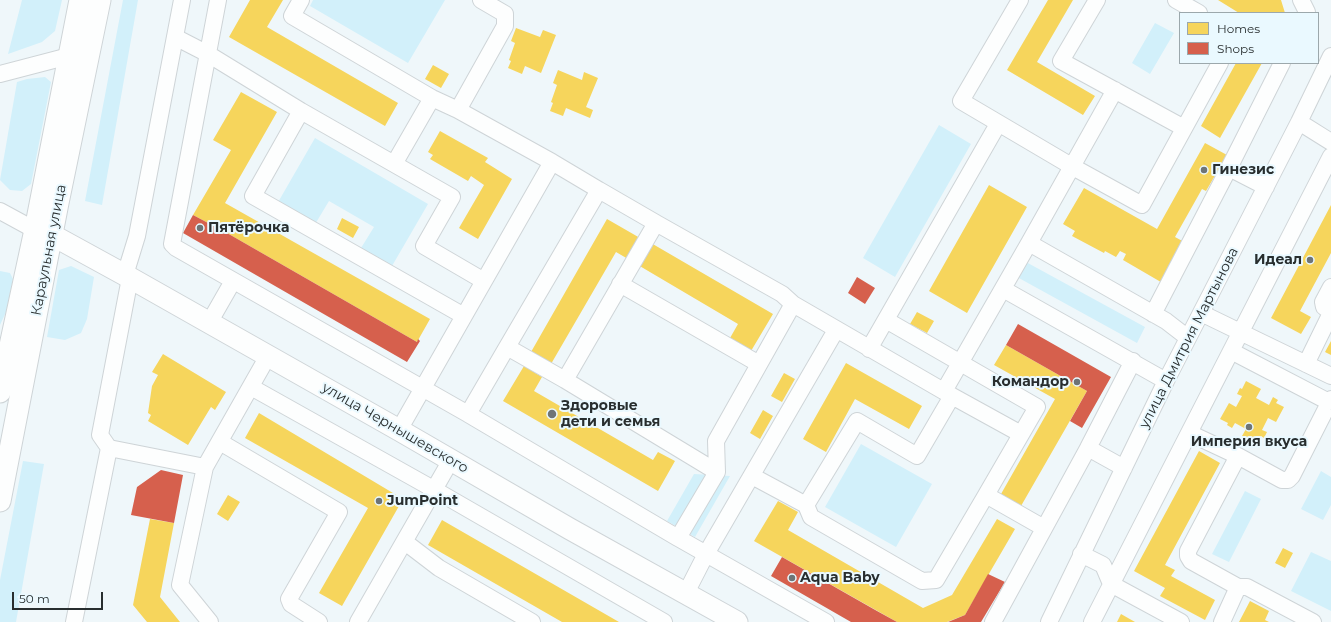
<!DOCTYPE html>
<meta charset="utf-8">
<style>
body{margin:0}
#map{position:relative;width:1331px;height:622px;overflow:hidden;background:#eff7fa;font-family:Montserrat,sans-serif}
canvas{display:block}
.legend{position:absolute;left:1179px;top:12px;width:140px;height:52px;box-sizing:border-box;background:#eaf9ff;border:1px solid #9ca8ac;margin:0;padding:5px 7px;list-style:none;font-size:12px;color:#282e2f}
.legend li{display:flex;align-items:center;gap:8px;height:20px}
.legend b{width:20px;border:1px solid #9ca8ac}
.scale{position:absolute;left:12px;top:592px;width:91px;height:18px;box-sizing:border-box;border:2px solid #282e2f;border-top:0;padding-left:5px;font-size:12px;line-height:14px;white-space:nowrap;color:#282e2f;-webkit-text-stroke:3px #eaf9ff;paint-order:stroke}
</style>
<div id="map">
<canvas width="1331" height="622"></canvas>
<ul class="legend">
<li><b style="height:11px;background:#f6d55c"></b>Homes</li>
<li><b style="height:11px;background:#d6604d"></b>Shops</li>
</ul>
<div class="scale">50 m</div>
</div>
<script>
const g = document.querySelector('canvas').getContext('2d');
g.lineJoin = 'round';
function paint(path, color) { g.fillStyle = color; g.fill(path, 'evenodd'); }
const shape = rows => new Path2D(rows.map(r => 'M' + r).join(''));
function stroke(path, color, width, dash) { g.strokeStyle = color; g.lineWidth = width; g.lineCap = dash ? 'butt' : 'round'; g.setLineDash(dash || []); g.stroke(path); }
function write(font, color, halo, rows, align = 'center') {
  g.font = font + ' Montserrat,sans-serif'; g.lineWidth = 4; g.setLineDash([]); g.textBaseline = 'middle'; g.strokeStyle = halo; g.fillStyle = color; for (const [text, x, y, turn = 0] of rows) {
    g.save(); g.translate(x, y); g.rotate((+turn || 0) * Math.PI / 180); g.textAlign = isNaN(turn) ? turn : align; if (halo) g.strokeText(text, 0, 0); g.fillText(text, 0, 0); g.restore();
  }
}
const green = shape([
 [22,0,62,0,55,31,42,42,8,54],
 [123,0,138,0,102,205,85,201],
 [313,0,445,0,408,63,310,6],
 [1155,23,1174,33,1150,74,1132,63],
 [45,77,51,82,31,184,22,191,10,190,0,180,17,82,27,79],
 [939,125,971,144,895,277,863,258],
 [315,138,428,204,392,266,361,248,374,227,329,201,314,226,277,204],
 [1026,262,1145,327,1137,343,1017,277],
 [71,266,94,277,87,319,81,333,65,340,47,337,59,270],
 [0,271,10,273,13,279,6,312,0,325],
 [861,444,932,484,896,547,825,507],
 [23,461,44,464,16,622,0,622,0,580],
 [1321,471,1331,477,1331,505,1323,520,1301,509],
 [694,474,730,476,695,537,667,521],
 [1245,491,1261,499,1229,562,1212,554],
 [1311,552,1331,561,1331,611,1291,591]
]);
const homes = shape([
 [250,0,283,0,267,27,398,103,385,126,229,37],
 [1048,0,1073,0,1037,62,1095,96,1083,115,1007,70],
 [1218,0,1281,0,1285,13,1239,13],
 [516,28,540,37,543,30,556,35,541,73,525,66,522,74,508,68,511,61,509,60,515,43,511,41],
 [1236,63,1262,63,1220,138,1201,126],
 [433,65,449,74,441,88,425,79],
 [558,70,582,80,584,72,598,78,586,107,593,110,590,118,566,108,563,116,550,111,553,103,551,102,557,85,553,83],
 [241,92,277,112,225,203,430,319,417,342,227,233,193,215,231,150,213,140],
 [440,131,488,158,485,162,512,179,478,239,459,228,484,185,471,176,468,181,430,159,433,155,428,152],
 [1205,143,1227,155,1206,191,1202,189,1175,237,1186,243,1166,285,1123,260,1126,254,1120,251,1116,257,1105,251,1104,253,1072,236,1075,231,1063,224,1084,188,1157,229],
 [989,185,1027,207,967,313,929,291],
 [1331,205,1331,253,1300,311,1311,317,1301,334,1271,318],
 [342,218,359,227,353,238,337,229],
 [607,219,640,238,628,259,616,252,551,364,531,352],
 [651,243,773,314,751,351,730,338,738,324,638,265],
 [917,312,934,321,927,333,910,324],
 [1331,341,1331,355,1325,352],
 [1006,345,1087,391,1021,506,1001,494,1055,399,994,365],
 [163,354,226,392,215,410,211,407,188,445,148,421,151,415,148,413,152,386,158,375,152,372],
 [846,363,922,406,909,429,855,399,826,452,803,439],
 [524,366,542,377,534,391,653,460,658,452,675,461,658,491,503,401],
 [784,373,795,379,782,402,771,396],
 [1246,381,1261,389,1256,398,1269,405,1273,397,1278,400,1276,403,1284,407,1276,422,1268,418,1262,430,1267,432,1264,438,1261,436,1257,444,1242,436,1246,429,1235,423,1232,428,1227,425,1228,423,1220,419,1229,403,1236,407,1242,396,1237,394,1240,388,1242,389],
 [763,410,773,416,760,439,750,433],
 [259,413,403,499,342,606,319,593,368,508,245,438],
 [1199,451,1220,463,1165,565,1175,570,1171,576,1215,600,1205,620,1160,596,1165,588,1134,571],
 [228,495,240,502,228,521,217,514],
 [778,501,798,512,788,530,923,608,952,595,997,519,1015,529,965,615,947,622,897,622,754,541],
 [150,519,174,523,160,597,180,622,147,622,133,605],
 [442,520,619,622,562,622,428,545],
 [1283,548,1293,553,1285,568,1275,563],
 [1250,601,1269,611,1265,620,1269,622,1239,622],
 [1121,614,1135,622,1117,622]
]);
const shops = shape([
 [193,215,227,233,417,342,418,339,420,341,407,362,183,233],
 [857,277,875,288,865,304,848,293],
 [1018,324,1111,377,1082,428,1070,421,1087,391,1006,345],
 [161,470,183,475,174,523,131,515,137,487],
 [782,557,877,611,897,622,851,622,771,576],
 [988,574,1005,582,981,622,948,622,965,615]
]);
const minor = shape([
 [218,0,172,244,176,248,468,414],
 [1020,0,961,101,1073,167,1142,205,1220,63],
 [1097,0,1061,61,1184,128],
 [1176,0,1199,13],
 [1301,0,1307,12,1307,13],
 [175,37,208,54,301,111,452,197,424,246,484,281,552,162,458,110,432,98,292,16,301,0],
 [0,74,69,56],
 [458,110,505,26,505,14,481,0],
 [301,111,253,196,464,316,399,430],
 [1299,122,1331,142],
 [552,162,599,190],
 [394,164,432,98],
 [1229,168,1266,187],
 [0,211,35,230],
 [1029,243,1166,321,1188,338],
 [125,275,137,236,182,0],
 [620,284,759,364],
 [1331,287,1323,302,1324,307,1331,311],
 [1003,289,1166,381],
 [1201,313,1331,376],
 [1153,314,1229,168,1282,63],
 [464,316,484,281],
 [886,320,1037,407,986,495],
 [209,323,233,281],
 [507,347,468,414,678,538],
 [869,349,998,124],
 [1231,351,1329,402],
 [1306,364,1331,313],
 [565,380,507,347,599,190,656,223],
 [251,387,435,490,664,622],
 [944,391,1029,243,1115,90],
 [952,396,1021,434],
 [1189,433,1238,456,1282,480,1288,480,1292,476,1331,399],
 [220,442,339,512,289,599,291,604,319,622],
 [109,448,205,467,180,585,210,622],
 [1088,448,1124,468],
 [1238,456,1188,551,1188,556,1191,561,1238,587,1247,587,1313,622],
 [205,467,268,356],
 [717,472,565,380,656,223,782,294,793,304],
 [752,476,806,505,811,517,922,581,936,580,986,495,1044,528],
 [806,505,857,421,917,456,952,396,793,304,716,441,717,472,678,538,826,622],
 [405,542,439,568,532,622],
 [1081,554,1103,565,1111,584,1181,622],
 [686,593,706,554,836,330],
 [74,622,109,448,100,435,130,278],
 [358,622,451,460],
 [993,622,1088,448,1133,361],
 [1049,622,1166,381,1299,122,1331,56],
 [1092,622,1331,156],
 [1222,622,1238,587]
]);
const major = shape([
 [35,230,52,235,125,275,399,430,570,529,737,622],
 [0,392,35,230,80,0],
 [0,501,58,203,100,0]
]);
const markers = [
 [1204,170,4,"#6e7476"],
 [200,228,4,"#6e7476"],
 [1310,260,4,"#6e7476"],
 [1077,382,4,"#6e7476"],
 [552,414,5,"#6e7476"],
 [1249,427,4,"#6e7476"],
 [379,501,4,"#6e7476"],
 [792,578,4,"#6e7476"]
];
const poiNames = [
 ["Гинезис",1212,170],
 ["Пятёрочка",208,228],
 ["Идеал",1302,260,"right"],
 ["Командор",1069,382,"right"],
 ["Здоровые",561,406],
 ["дети и семья",561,422],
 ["Империя вкуса",1249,442,"center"],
 ["JumPoint",387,501],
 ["Aqua Baby",800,578]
];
const streetNames = [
 ["Караульная улица",49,250,-79],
 ["улица Дмитрия Мартынова",1189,338,-63],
 ["улица Чернышевского",395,428,30]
];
paint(green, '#d2f0fa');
paint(homes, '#f6d55c');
paint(shops, '#d6604d');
stroke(minor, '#ced4d7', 18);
stroke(major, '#ced4d7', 23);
stroke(minor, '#fdfefe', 16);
stroke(major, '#fdfefe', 21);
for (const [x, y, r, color] of markers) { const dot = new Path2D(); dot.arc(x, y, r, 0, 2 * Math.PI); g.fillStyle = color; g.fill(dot); stroke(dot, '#eaf9ff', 1.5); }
write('bold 14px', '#282e2f', '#eaf9ff', poiNames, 'left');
write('14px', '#282e2f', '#eaf9ff', streetNames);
</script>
